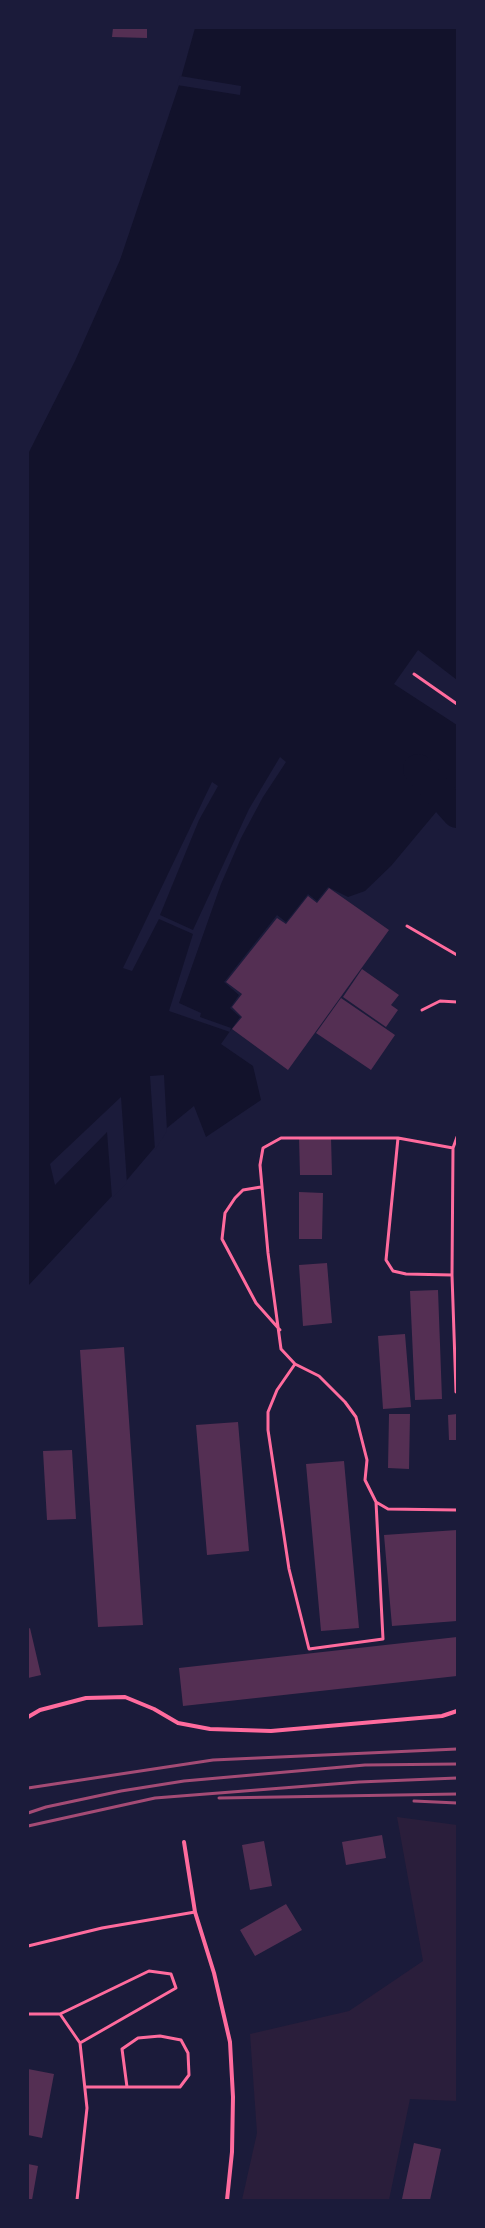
<!DOCTYPE html>
<style>
body{margin:0}
#map{position:relative;width:485px;height:2228px;overflow:hidden;background:#1b1b3a;font-family:"Roboto Condensed",sans-serif}
canvas{display:block}
.frame{position:absolute;inset:0;border:29px solid #1b1b3a;pointer-events:none}
</style>
<div id="map">
<canvas width="485" height="2228"></canvas>
<div class="frame"></div>
</div>
<script>
const g = document.querySelector('canvas').getContext('2d');
g.lineJoin = 'round';
function paint(path, color) { g.fillStyle = color; g.fill(path, 'evenodd'); }
const shape = rows => new Path2D(rows.map(r => 'M' + r).join(''));
function stroke(path, color, width, dash) { g.strokeStyle = color; g.lineWidth = width; g.lineCap = dash ? 'butt' : 'round'; g.setLineDash(dash || []); g.stroke(path); }
const green = shape([
 [397,1817,457,1825,457,2101,410,2099,389,2200,242,2200,257,2133,250,2034,349,2011,423,1961]
]);
const water = shape([
 [195,28,457,28,457,787,391,866,365,891,348,897,328,887,317,901,308,894,286,922,277,915,224,982,239,995,230,1008,240,1017,221,1044,253,1066,261,1100,206,1137,194,1106,167,1128,155,1147,127,1180,28,1286,28,454,75,361,120,260,179,85]
]);
const pier = shape([
 [180,76,241,86,240,95,177,85],
 [418,650,457,680,457,725,394,684],
 [280,757,286,762,263,797,241,838,221,884,179,1003,201,1013,200,1017,231,1028,230,1032,169,1011,193,934,159,919,132,971,123,968,212,782,218,786,199,820,160,915,193,930,249,809],
 [164,1075,167,1131,155,1150,150,1076],
 [121,1097,127,1183,112,1198,107,1132,55,1185,50,1164]
]);
const river = shape([
 [418,769,457,813]
]);
const building = shape([
 [113,28,147,28,147,38,112,37],
 [329,888,389,930,288,1070,232,1029,242,1017,232,1007,242,994,226,982,277,918,286,924,308,896,317,903],
 [362,969,399,995,391,1005,398,1010,386,1027,343,997],
 [341,998,395,1035,371,1070,316,1033],
 [299,1137,331,1137,332,1175,300,1175],
 [299,1192,323,1193,322,1239,299,1239],
 [327,1263,332,1323,303,1326,299,1265],
 [438,1290,442,1399,415,1400,410,1291],
 [405,1334,411,1407,383,1409,378,1336],
 [124,1347,143,1625,98,1627,80,1350],
 [389,1414,410,1414,409,1469,388,1468],
 [457,1414,457,1440,449,1440,448,1415],
 [238,1422,249,1551,207,1555,196,1425],
 [72,1450,76,1519,47,1520,43,1451],
 [344,1461,359,1628,321,1631,306,1464],
 [457,1530,457,1621,392,1626,384,1535],
 [30,1628,41,1675,28,1678,28,1629],
 [457,1637,457,1676,183,1706,179,1668],
 [382,1835,386,1858,346,1865,342,1842],
 [264,1841,272,1886,250,1890,242,1845],
 [286,1904,302,1930,255,1956,240,1930],
 [28,2069,54,2074,42,2138,28,2135],
 [414,2143,441,2149,430,2200,402,2199],
 [28,2164,38,2166,32,2200,28,2200]
]);
const service = shape([
 [414,674,457,704],
 [407,926,457,955],
 [422,1010,440,1001,457,1002],
 [457,1137,453,1148,398,1138,281,1138,263,1148,260,1165,268,1253,281,1349,295,1364,319,1376,345,1402,356,1417,367,1460,365,1480,376,1502,388,1509,457,1510],
 [398,1138,386,1260,393,1271,406,1274,452,1275,453,1148],
 [261,1187,243,1190,235,1198,225,1213,222,1239,256,1303,280,1330],
 [452,1275,456,1392],
 [295,1364,277,1390,268,1412,268,1430,289,1569,309,1649,383,1639,376,1502],
 [28,1946,102,1928,195,1912],
 [28,2014,60,2014,80,2043,87,2108,77,2200],
 [60,2014,149,1971,171,1974,176,1988,80,2043],
 [85,2087,180,2087,189,2075,188,2053,181,2040,160,2036,138,2038,122,2049,127,2087]
]);
const minor = shape([
 [28,1717,40,1710,86,1698,125,1697,154,1709,178,1723,210,1729,271,1731,442,1716,457,1711],
 [184,1842,195,1912,214,1973,230,2042,233,2097,232,2152,227,2200]
]);
const rail = shape([
 [28,1788,213,1760,457,1749],
 [219,1798,457,1794],
 [414,1801,457,1803],
 [28,1813,46,1807,121,1791,184,1781,365,1765,457,1764],
 [28,1826,155,1798,359,1782,457,1778]
]);
paint(green, '#2a1e3b');
paint(water, '#12122b');
paint(pier, '#1b1b3a');
stroke(river, '#12122b', 30);
paint(building, '#542f53');
stroke(service, '#ff6b9d', 3);
stroke(minor, '#ff6b9d', 4);
stroke(rail, '#a44b75', 3);
</script>
